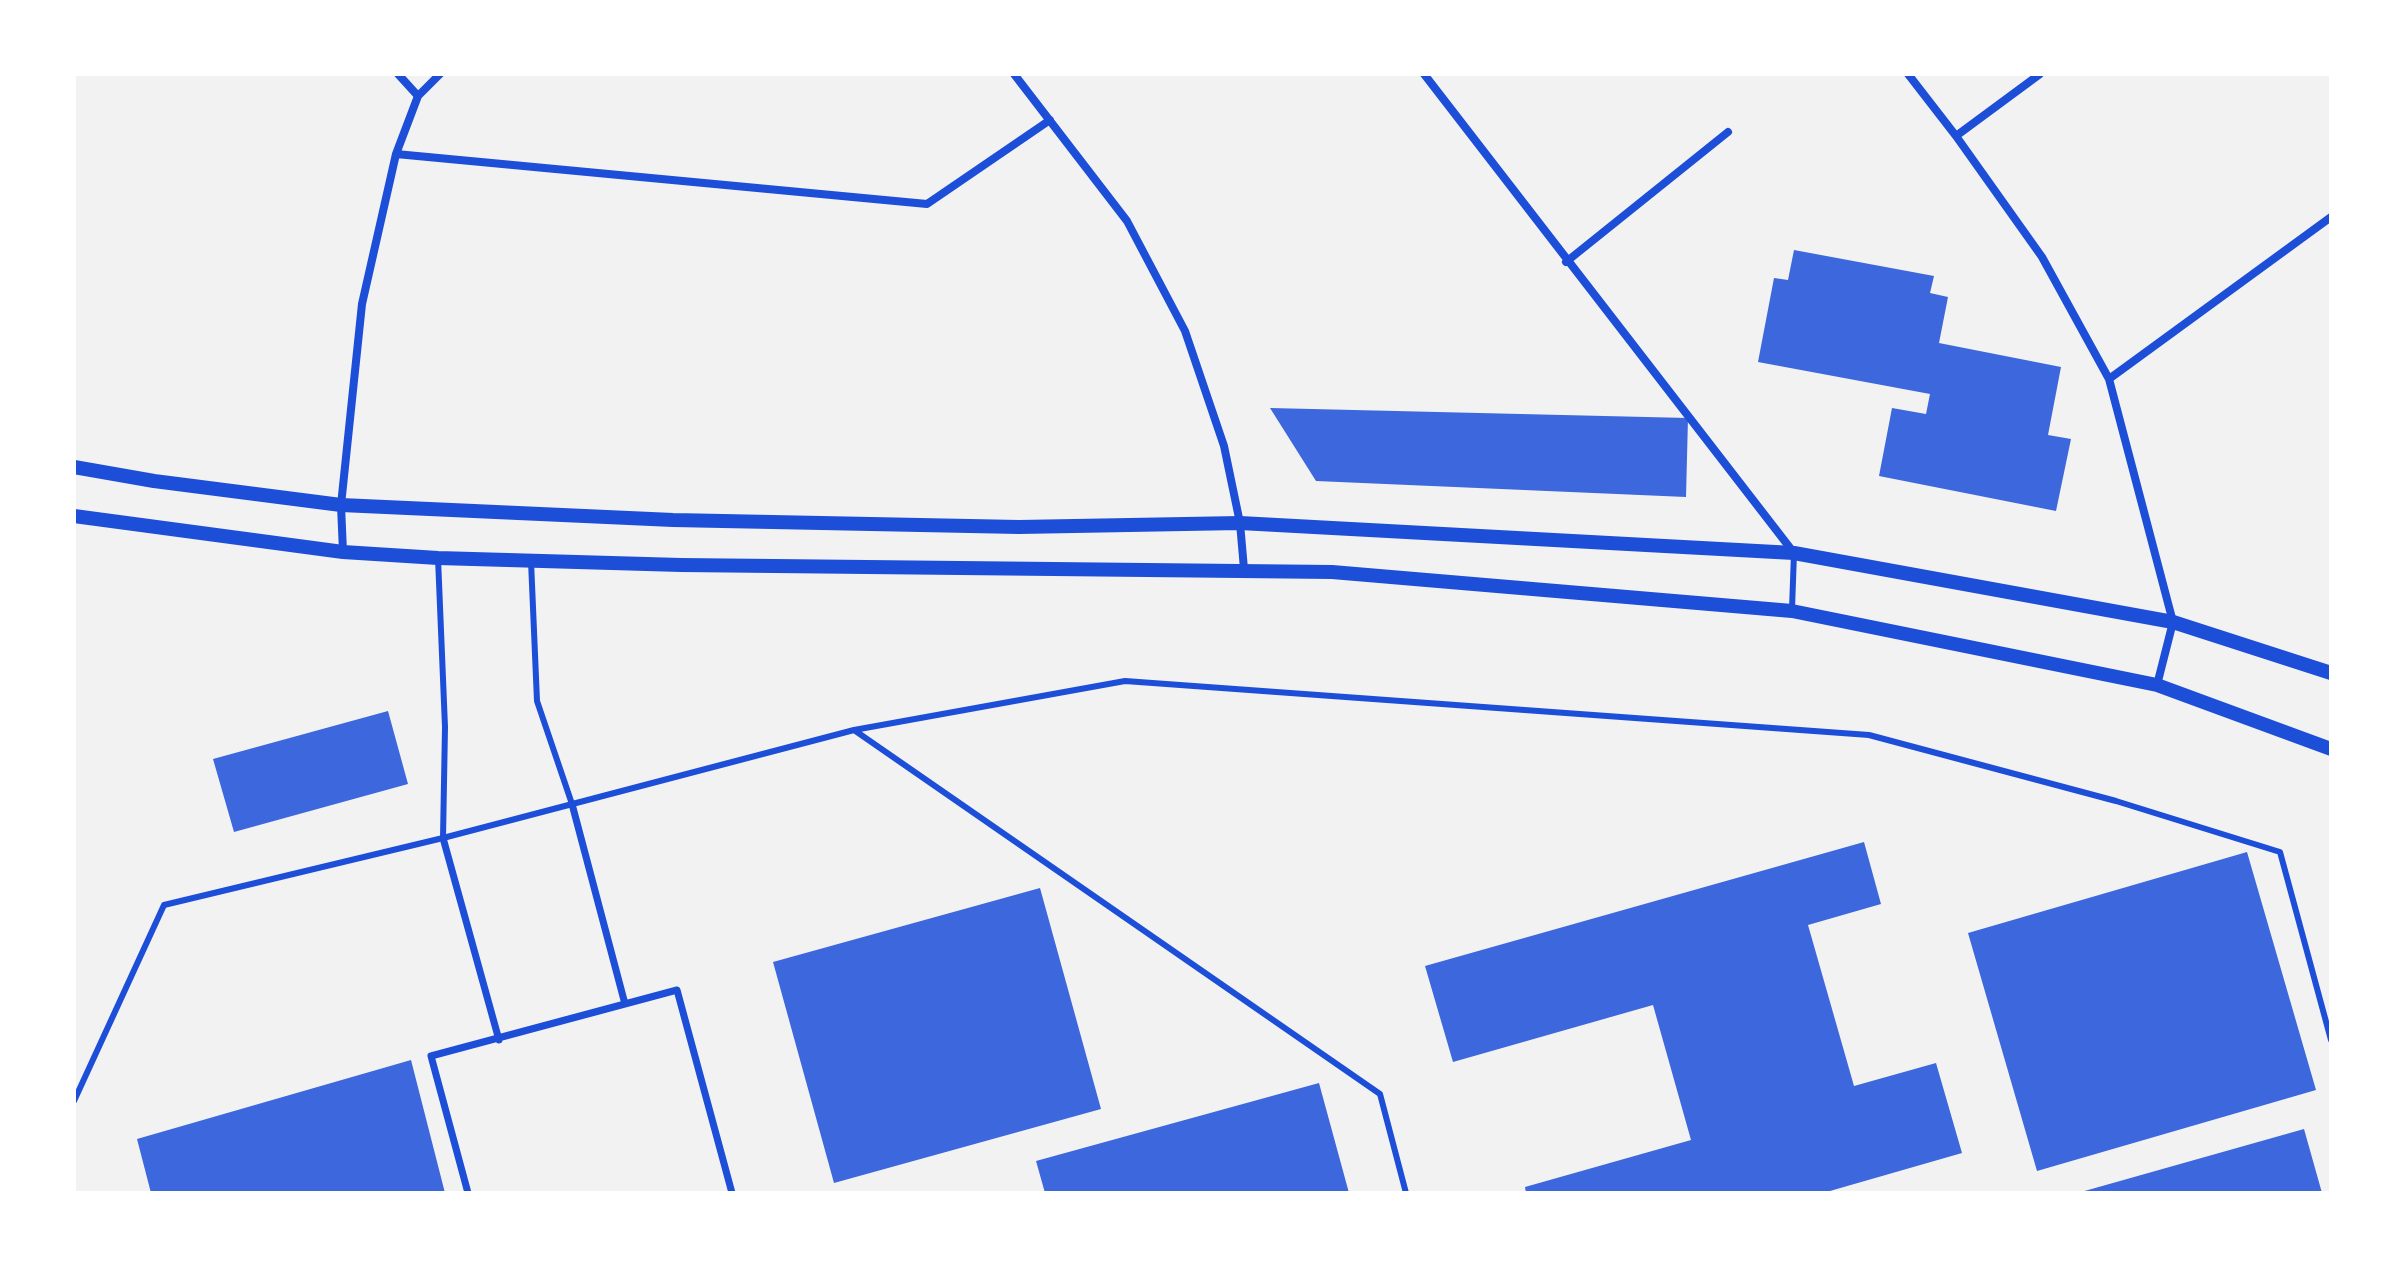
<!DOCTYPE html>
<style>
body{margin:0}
#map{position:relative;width:2405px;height:1267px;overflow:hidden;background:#f2f2f2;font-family:Rubik,sans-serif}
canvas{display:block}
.frame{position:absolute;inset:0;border:76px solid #fff;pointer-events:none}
</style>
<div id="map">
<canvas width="2405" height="1267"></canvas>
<div class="frame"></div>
</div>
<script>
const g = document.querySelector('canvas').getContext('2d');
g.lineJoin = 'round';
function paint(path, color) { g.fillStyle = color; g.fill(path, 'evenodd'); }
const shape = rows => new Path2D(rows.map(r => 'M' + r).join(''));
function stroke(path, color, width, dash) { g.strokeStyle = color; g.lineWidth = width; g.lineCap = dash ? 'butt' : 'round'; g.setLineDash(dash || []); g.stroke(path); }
const building = shape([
 [1794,250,1934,276,1930,293,1948,297,1939,343,2061,367,2048,435,2071,439,2056,511,1879,476,1892,408,1926,414,1930,394,1758,362,1774,278,1788,280],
 [1270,408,1688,418,1686,497,1316,481],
 [388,711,408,784,234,832,213,759],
 [1864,842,1881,904,1808,925,1854,1086,1936,1063,1962,1153,1823,1193,1526,1193,1525,1187,1691,1140,1653,1005,1453,1062,1425,966],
 [2247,852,2316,1090,2037,1171,1968,933],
 [1040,888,1101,1109,834,1183,773,962],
 [411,1060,445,1193,151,1193,137,1139],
 [1319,1083,1349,1193,1045,1193,1036,1161],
 [2304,1129,2322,1193,2082,1193,2081,1192]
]);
const service = shape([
 [438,558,445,727,443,838],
 [531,561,537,701,572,804],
 [1792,609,1794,553],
 [854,730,1125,681,1869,735,2116,801,2280,852,2331,1040],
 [74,1101,164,905,443,838,854,730,1380,1094,1406,1193]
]);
const pedestrian = shape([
 [572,804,625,1004],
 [443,838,499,1040],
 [468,1193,431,1056,677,990,732,1193]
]);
const minor = shape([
 [398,74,418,96],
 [1014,74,1127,221,1185,331,1224,446,1240,523,1244,569],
 [1424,74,1794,553],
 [1908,74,1956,136,2042,257,2109,379,2173,622,2157,685],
 [1956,136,2040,74],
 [396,154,927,204,1050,120],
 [1566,262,1728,132],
 [2109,379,2331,217],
 [343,552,341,505,362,304,396,154,418,96,440,74]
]);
const tertiary = shape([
 [74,467,154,481,341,505,673,520,1019,527,1240,523,1794,553,2173,622,2331,673],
 [74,516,343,552,438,558,681,565,1332,572,1792,611,2157,685,2331,749]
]);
paint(building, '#3d67dc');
stroke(service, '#1d4ed8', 6);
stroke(pedestrian, '#1d4ed8', 7);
stroke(minor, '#1d4ed8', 8);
stroke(tertiary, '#1d4ed8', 14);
</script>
